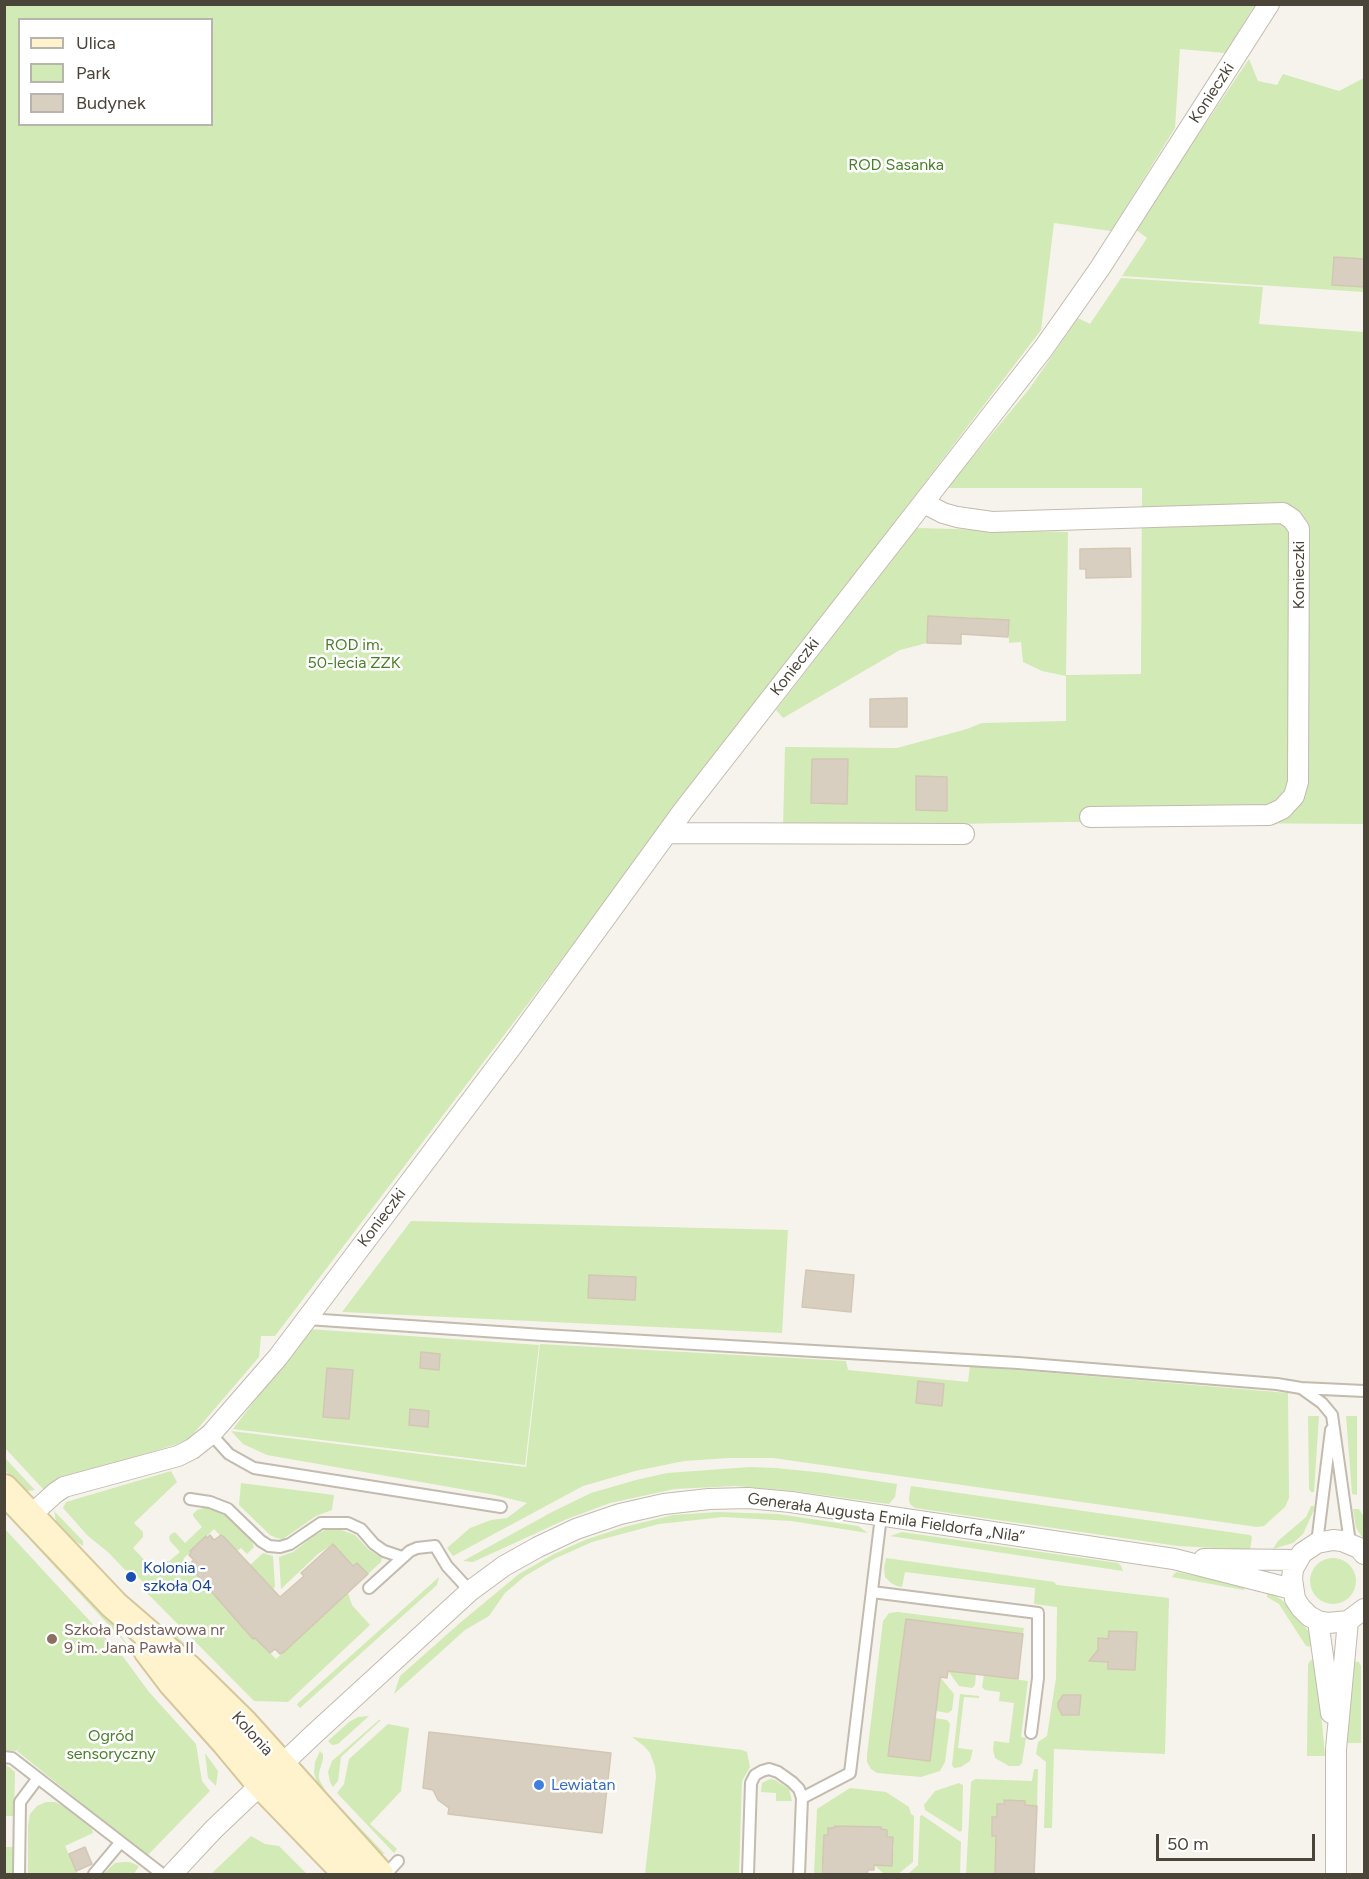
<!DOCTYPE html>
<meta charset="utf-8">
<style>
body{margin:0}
#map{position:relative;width:1369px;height:1879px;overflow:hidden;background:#f6f3ec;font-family:Figtree,sans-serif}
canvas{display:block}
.frame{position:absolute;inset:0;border:6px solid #4b4439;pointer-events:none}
.legend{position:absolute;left:18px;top:18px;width:195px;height:108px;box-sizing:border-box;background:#fff;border:2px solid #b7b4b0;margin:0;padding:8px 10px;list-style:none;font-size:18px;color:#4b4439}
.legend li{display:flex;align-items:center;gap:12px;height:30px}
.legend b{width:30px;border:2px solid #b7b4b0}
.scale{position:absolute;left:1156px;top:1834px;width:159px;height:27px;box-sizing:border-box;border:3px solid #4b4439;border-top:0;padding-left:8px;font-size:18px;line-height:21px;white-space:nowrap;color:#4b4439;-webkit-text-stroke:4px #fff;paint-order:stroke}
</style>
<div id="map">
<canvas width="1369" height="1879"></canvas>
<div class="frame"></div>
<ul class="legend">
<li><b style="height:8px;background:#fff3cd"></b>Ulica</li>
<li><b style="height:16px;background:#d2eab5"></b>Park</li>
<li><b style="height:16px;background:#d8cfc1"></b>Budynek</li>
</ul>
<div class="scale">50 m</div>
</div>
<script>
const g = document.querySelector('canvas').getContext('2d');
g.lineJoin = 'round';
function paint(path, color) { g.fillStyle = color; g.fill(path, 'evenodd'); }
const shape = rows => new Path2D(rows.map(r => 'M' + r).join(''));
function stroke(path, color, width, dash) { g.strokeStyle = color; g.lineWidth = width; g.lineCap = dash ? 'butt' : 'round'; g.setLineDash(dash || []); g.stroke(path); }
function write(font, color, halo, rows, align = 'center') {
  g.font = font + ' Figtree,sans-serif'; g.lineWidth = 5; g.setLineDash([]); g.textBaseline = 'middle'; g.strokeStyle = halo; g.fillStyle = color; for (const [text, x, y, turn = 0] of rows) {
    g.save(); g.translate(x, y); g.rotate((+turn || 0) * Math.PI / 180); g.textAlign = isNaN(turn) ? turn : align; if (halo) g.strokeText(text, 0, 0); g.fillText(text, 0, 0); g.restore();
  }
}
const green = shape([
 [5,5,1255,5,1225,53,1180,49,1175,128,1111,231,1054,223,1041,330,275,1336,261,1336,259,1357,194,1433,186,1440,174,1445,62,1479,43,1489,5,1448],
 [20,20,212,20,212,124,20,124],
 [1249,59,1258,81,1277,85,1283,74,1339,91,1364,78,1364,292,1122,276,1147,238,1135,229],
 [1121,278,1263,287,1259,324,1364,332,1364,824,1066,822,783,827,785,747,897,748,967,729,982,723,1066,721,1066,676,1042,671,1023,662,1021,642,1009,643,1009,620,962,617,929,616,927,643,900,650,783,718,776,710,917,528,1068,532,1066,675,1141,674,1142,488,947,488,1030,388,1078,318,1090,324],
 [411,1221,788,1230,782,1333,342,1312],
 [309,1329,539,1345,525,1465,233,1429],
 [540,1344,846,1361,848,1370,968,1382,970,1366,1288,1393,1289,1498,1285,1507,1264,1526,1257,1527,773,1458,729,1458,684,1461,635,1471,583,1486,453,1556,447,1548,470,1528,491,1520,507,1518,527,1503,495,1495,267,1455,243,1444,231,1431,526,1467],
 [1308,1416,1319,1416,1314,1492,1311,1492,1309,1489],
 [1346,1416,1357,1416,1357,1495,1352,1494],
 [5,1458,35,1490,28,1491,19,1486,5,1470],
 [750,1467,776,1468,825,1473,897,1484,895,1497,889,1504,794,1491,735,1486,675,1489,610,1503,567,1519,473,1562,463,1561,552,1512,591,1493,636,1480,667,1473],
 [171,1471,177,1482,134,1523,143,1532,143,1537,133,1548,155,1571,166,1560,168,1562,180,1552,170,1541,169,1537,171,1534,175,1532,185,1543,202,1527,193,1516,193,1514,197,1510,207,1507,227,1516,252,1542,254,1547,247,1554,241,1548,236,1552,214,1529,183,1559,276,1659,348,1593,352,1605,370,1625,288,1702,254,1701,143,1589,143,1582,132,1571,125,1570,109,1553,88,1536,63,1508,66,1502],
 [241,1483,334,1495,332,1510,316,1516,283,1539,276,1538,270,1535,239,1505],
 [911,1486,1250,1535,1252,1537,1250,1550,1178,1546,915,1508,910,1504,909,1499],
 [1311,1506,1314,1506,1314,1510,1303,1534,1293,1543,1273,1549,1278,1541,1306,1517],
 [5,1508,112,1623,129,1647,5,1513],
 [1353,1509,1359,1509,1364,1517,1364,1540,1356,1528],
 [54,1511,83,1541,83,1546,64,1534,57,1526],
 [718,1512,778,1514,858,1526,868,1533,791,1521,723,1517,659,1524,592,1542,554,1559,525,1576,505,1593,489,1616,465,1630,394,1694,400,1676,461,1622,519,1574,554,1554,585,1540,624,1527,673,1515],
 [336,1528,355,1535,369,1550,382,1558,381,1562,368,1574,357,1563,353,1566,333,1544,318,1554,281,1589,279,1557,293,1552,314,1536,325,1530],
 [5,1529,124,1658,149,1692,196,1744,202,1781,210,1791,147,1856,17,1751,22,1745,16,1751,5,1750],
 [902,1532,1118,1563,1121,1566,1123,1571,890,1536],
 [263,1553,273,1556,275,1587,272,1590,249,1566],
 '1310 1581a23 23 0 1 1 46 0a23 23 0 1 1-46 0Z',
 [886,1558,1054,1582,1057,1585,1169,1598,1165,1754,1054,1749,1052,1828,1044,1828,1046,1762,1036,1754,1038,1742,1047,1736,1056,1678,1057,1607,1034,1604,1035,1588,905,1572,902,1587,897,1586,891,1583,885,1577,884,1568],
 [1177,1572,1245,1586,1244,1590,1172,1577,1174,1574],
 [439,1577,437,1585,300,1708,297,1705,298,1703],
 [1267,1591,1282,1600,1307,1629,1313,1639,1314,1647,1306,1646,1279,1604,1267,1597],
 [898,1612,1024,1628,1023,1634,906,1619,935,1718,947,1720,950,1724,945,1762,940,1771,921,1777,877,1773,871,1769,867,1762,867,1755,883,1621,889,1613],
 [167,1626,248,1708,246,1711,194,1663,163,1627],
 [1311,1660,1315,1660,1318,1679,1325,1756,1307,1756,1308,1664],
 [1353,1661,1359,1662,1361,1666,1361,1743,1346,1743],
 [948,1671,976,1674,975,1685,972,1688,959,1686],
 [984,1675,1028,1681,1021,1737,1026,1738,1022,1763,1019,1766,1009,1766,995,1758,993,1750,994,1741,1009,1743,1014,1703,999,1701,1000,1692,985,1690,982,1687],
 [940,1677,954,1694,952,1710,948,1713,936,1711],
 [960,1694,979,1696,979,1698,964,1697,958,1748,973,1750,972,1753,970,1761,961,1767,954,1768,952,1765],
 [369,1716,338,1744,332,1745,328,1741,349,1722,358,1717],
 [379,1720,381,1720,341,1757,338,1781,333,1787,330,1782,328,1772,332,1761],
 [388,1724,409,1728,401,1791,370,1824,397,1849,394,1853,337,1793,344,1784,349,1759],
 [632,1737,742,1750,747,1752,750,1767,742,1781,739,1874,645,1874,656,1777,655,1767,650,1753,644,1746],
 [320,1751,323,1754,323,1759,319,1773,319,1779,326,1792,324,1794,319,1788,314,1773,315,1762],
 [205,1753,218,1771,216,1786,208,1778],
 [5,1765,9,1767,15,1772,14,1816,5,1816],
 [1034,1769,1038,1769,1037,1806,1025,1805,1025,1801,1005,1800,1005,1804,997,1804,997,1817,992,1818,992,1835,996,1836,995,1874,966,1874,971,1782,975,1779,1032,1781],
 [770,1779,775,1780,789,1789,792,1801,776,1801,776,1793,761,1792,762,1783],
 [959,1783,963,1785,962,1830,960,1832,925,1810,924,1805,935,1791],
 [850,1788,886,1792,909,1807,911,1814,914,1816,913,1862,898,1874,884,1874,874,1865,891,1866,894,1846,887,1837,887,1830,881,1829,881,1827,855,1826,848,1831,848,1826,835,1826,834,1828,828,1828,828,1835,824,1835,821,1874,814,1874,817,1809],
 [46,1802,55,1802,65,1807,92,1829,93,1833,65,1846,78,1874,28,1874,28,1825,30,1814,37,1806],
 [337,1809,342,1809,385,1854,378,1853],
 [922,1815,961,1842,960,1874,908,1874,918,1865,920,1816],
 [251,1836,265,1844,279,1846,307,1874,211,1874],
 [5,1847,13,1847,13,1874,5,1874],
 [123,1862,130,1862,139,1866,134,1874,103,1874,115,1863]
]);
const building = shape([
 [1334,257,1365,259,1365,287,1332,285,1334,257],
 [1130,548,1131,577,1086,578,1086,569,1080,569,1080,549,1130,548],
 [928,616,1009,620,1008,637,961,634,961,644,927,643,928,616],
 [907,698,907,727,870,727,870,699,907,698],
 [812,759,848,759,847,804,811,803,812,759],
 [916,776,947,777,947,811,916,810,916,776],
 [806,1270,854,1275,851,1312,802,1307,806,1270],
 [589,1275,636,1277,635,1300,588,1298,589,1275],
 [421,1352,440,1354,439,1370,420,1368,421,1352],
 [327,1368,353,1370,349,1419,323,1417,327,1368],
 [918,1381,944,1384,942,1406,916,1403,918,1381],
 [410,1409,429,1411,428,1427,409,1425,410,1409],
 [210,1535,214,1540,221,1535,224,1537,280,1597,304,1576,301,1573,333,1544,353,1566,357,1563,368,1574,284,1652,280,1654,275,1649,270,1653,255,1638,253,1639,188,1565,194,1560,189,1555,191,1552,190,1551,206,1536,207,1538,210,1535],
 [906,1619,1023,1634,1018,1679,948,1671,947,1678,940,1677,930,1761,888,1756,906,1619],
 [1109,1631,1137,1632,1135,1670,1108,1669,1108,1662,1089,1661,1098,1650,1098,1638,1108,1639,1109,1631],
 [1063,1695,1081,1695,1079,1715,1062,1715,1058,1707,1058,1703,1063,1695],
 [429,1732,611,1753,602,1833,448,1814,449,1808,438,1800,433,1790,423,1788,429,1732],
 [1004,1800,1025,1801,1025,1805,1037,1806,1034,1875,995,1875,996,1836,992,1836,992,1817,997,1817,997,1804,1005,1804,1004,1800],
 [835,1826,881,1827,881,1829,887,1830,887,1837,893,1837,892,1866,874,1865,874,1870,868,1870,867,1875,822,1875,824,1835,828,1835,828,1828,834,1828,835,1826],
 [85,1847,92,1864,76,1871,69,1854,85,1847]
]);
const lane = shape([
 [307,1319,543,1335,1018,1363,1277,1384,1301,1388,1364,1391],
 [1301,1388,1322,1403,1332,1415,1350,1543],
 [211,1434,229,1454,254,1468,501,1507],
 [190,1499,210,1502,228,1509,261,1541,269,1546,280,1547,290,1544,321,1523,348,1523,361,1529,374,1544,384,1551,402,1557],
 [1317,1543,1331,1430],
 [369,1588,410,1551,417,1548,435,1546,447,1566,470,1591],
 [872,1592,1038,1613,1038,1678,1031,1733],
 [4,1757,12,1758,162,1874],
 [802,1798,850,1773,881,1516],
 [19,1874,20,1802,38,1778],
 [94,1874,120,1843],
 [386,1874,398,1861],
 [748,1874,751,1783,755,1775,762,1771,769,1769,778,1772,792,1782,799,1789,802,1798,799,1874]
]);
const street = shape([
 [924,503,943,513,957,517,992,522,1283,513,1292,519,1299,529,1298,782,1294,796,1282,809,1269,815,1090,817],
 [667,833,964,834],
 [30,1516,55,1493,64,1487,178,1456,192,1449,211,1434,278,1357,513,1045,683,811,1043,349,1100,268,1269,4],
 [1364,1554,1359,1548,1342,1541,1333,1540,1317,1543,1302,1553,1293,1569,1292,1579,1295,1599,1301,1608,1309,1616,1318,1621,1328,1623,1348,1621,1364,1609],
 [1204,1559,1298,1560],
 [1318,1621,1331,1713],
 [172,1874,214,1829,313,1735,470,1591,504,1566,538,1547,576,1529,620,1514,664,1504,709,1499,748,1498,791,1502,1174,1559,1292,1589],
 [1336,1874,1336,1749,1348,1621]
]);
const secondary = shape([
 [4,1489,114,1605,187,1668,244,1724,379,1874],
 [148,1650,173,1683,226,1742,261,1784,348,1874]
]);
const markers = [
 [131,1577,6,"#1a4fb4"],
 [52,1639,6,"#8d6e63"],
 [539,1785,6,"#3f7fe0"]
];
const streetNames = [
 ["Konieczki",1212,93,-57],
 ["Konieczki",1299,575,-90],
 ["Konieczki",795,667,-52],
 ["Konieczki",382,1218,-53],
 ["Generała Augusta Emila Fieldorfa „Nila”",886,1518,8],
 ["Kolonia",252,1734,48]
];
const parkNames = [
 ["ROD Sasanka",896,165],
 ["ROD im.",354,645],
 ["50-lecia ZZK",354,663],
 ["Ogród",111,1736],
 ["sensoryczny",111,1754]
];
const transitNames = [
 ["Kolonia -",143,1568],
 ["szkoła 04",143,1586]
];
const educationNames = [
 ["Szkoła Podstawowa nr",64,1630],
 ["9 im. Jana Pawła II",64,1648]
];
const shopNames = [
 ["Lewiatan",551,1785]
];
paint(green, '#d2eab5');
paint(building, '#d8cfc1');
stroke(building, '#d3c7b4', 1.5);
stroke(lane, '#c2bbae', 14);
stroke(street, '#c2bbae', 22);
stroke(secondary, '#d6c79b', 32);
stroke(lane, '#fff', 10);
stroke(street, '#fff', 20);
stroke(secondary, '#fff3cd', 28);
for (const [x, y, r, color] of markers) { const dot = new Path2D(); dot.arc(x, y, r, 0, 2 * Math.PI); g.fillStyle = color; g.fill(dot); stroke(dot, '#fff', 2); }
write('16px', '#4b4439', '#fff', streetNames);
write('16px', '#4a7f2a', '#fff', parkNames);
write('16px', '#164399', '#fff', transitNames, 'left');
write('16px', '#785e54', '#fff', educationNames, 'left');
write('16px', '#366cbe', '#fff', shopNames, 'left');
</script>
